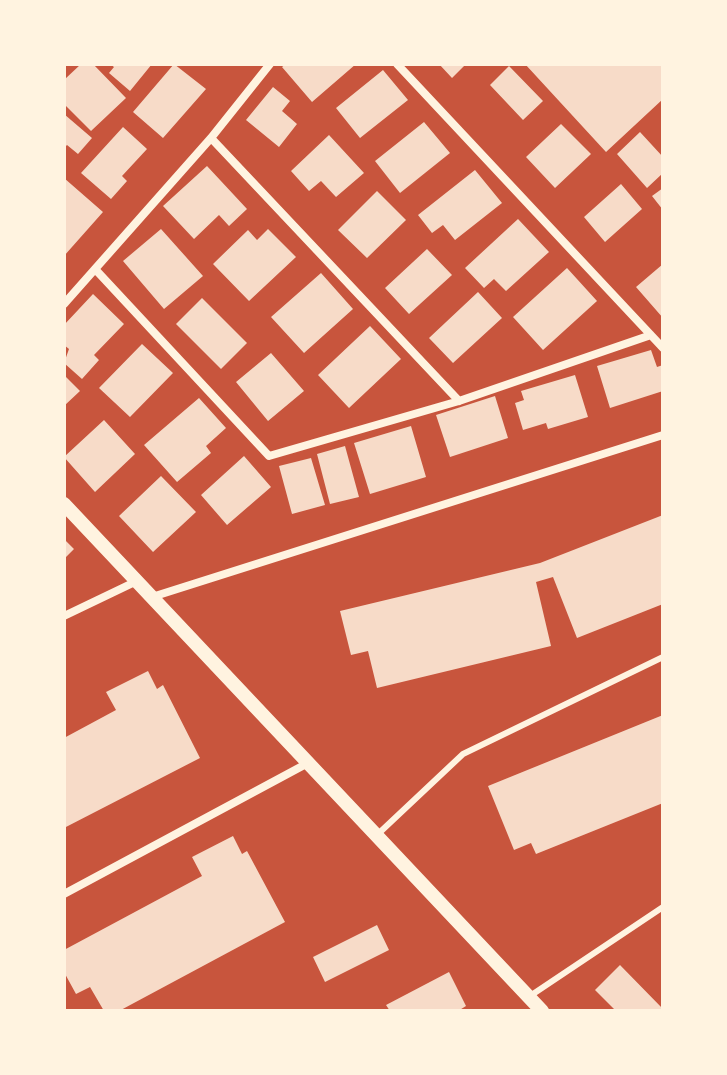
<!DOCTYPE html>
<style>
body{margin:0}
#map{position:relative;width:727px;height:1075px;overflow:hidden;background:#c8553d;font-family:"Source Serif 4",serif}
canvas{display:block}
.frame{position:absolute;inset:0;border:66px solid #fff3e0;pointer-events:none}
</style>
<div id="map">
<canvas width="727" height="1075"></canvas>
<div class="frame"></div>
</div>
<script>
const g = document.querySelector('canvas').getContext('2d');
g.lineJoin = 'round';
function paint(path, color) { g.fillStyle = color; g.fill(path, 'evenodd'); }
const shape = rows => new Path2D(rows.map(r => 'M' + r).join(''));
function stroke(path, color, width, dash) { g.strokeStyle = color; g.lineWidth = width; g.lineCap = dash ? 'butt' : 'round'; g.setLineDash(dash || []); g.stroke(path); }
const building = shape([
 [81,64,93,64,126,98,91,131,64,104,64,80],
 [110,64,152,64,130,91,109,73,114,67],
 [174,64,206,89,163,138,133,112],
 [286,64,356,64,312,102,282,67],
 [439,64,466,64,452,78],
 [525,64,663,64,663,99,606,152],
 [509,66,543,101,523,120,490,85],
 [383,70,408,100,360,138,336,108],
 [273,87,290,101,282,111,297,124,279,147,246,120],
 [64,114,92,138,78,154,67,145,64,148],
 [424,122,450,153,400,193,375,161],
 [561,124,591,154,555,188,526,157],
 [123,127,147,149,122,176,127,181,111,199,81,173],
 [640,132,663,157,663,173,647,188,617,154],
 [329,135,364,173,336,197,321,181,309,191,291,171],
 [207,166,247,209,229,226,219,215,194,239,163,206],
 [475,170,502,203,455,240,443,225,432,233,418,215],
 [64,178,103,212,64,256],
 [621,184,642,209,605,242,584,217],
 [663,188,663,210,652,196],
 [377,191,406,220,367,258,338,230],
 [518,219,549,252,506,291,494,279,484,288,465,268],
 [161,229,203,276,164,309,123,261],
 [268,229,296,257,249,301,213,264,248,230,257,240],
 [427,249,452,275,409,314,385,288],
 [663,264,663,318,636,287],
 [567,268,597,301,543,350,513,317],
 [321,273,353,309,304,353,271,317],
 [478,292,502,318,453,363,429,338],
 [93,294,124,324,94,355,99,360,82,379,64,363,69,349,64,345,64,325],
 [202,298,247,343,221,369,176,324],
 [370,326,401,359,349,408,318,375],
 [142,344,173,373,130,417,99,388],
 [651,350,657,367,663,365,663,391,610,408,597,366],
 [271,353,304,391,268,421,236,382],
 [64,375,80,391,64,406],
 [575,375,588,417,548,429,546,423,523,430,515,403,524,400,521,391],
 [495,396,508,438,450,457,436,415],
 [199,398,226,428,206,446,211,453,177,482,144,445],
 [104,420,135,454,95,492,64,457],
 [411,426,426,477,370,494,354,443],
 [345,446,359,497,330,504,317,454],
 [244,456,271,487,227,525,201,495],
 [311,458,325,505,292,514,279,466],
 [161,476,196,512,153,552,119,516],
 [663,515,663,604,577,638,553,577,536,582,551,646,377,688,368,651,351,655,340,611,540,563],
 [64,539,74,549,64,559],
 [148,671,157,689,163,685,200,758,64,828,64,738,116,710,106,692],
 [663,715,663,803,536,854,531,843,514,850,488,786],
 [233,836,242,854,247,851,285,922,119,1011,104,1011,90,987,76,994,64,972,64,950,202,876,192,857],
 [377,925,389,950,325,982,313,957],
 [620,965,663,1009,663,1011,616,1011,595,990],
 [449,972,466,1006,458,1011,390,1011,386,1005]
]);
const service = shape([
 [378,834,463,754,663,657],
 [530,996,663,907]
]);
const minor = shape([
 [397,64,663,348],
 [211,138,459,401],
 [95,269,269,456,459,401,651,335],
 [64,304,211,138,270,64],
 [152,597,663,435],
 [64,616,137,581],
 [64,894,308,763]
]);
const tertiary = shape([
 [64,504,542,1011]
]);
paint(building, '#f7dbc8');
stroke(service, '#fff3e0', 6);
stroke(minor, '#fff3e0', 8);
stroke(tertiary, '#fff3e0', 14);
</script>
